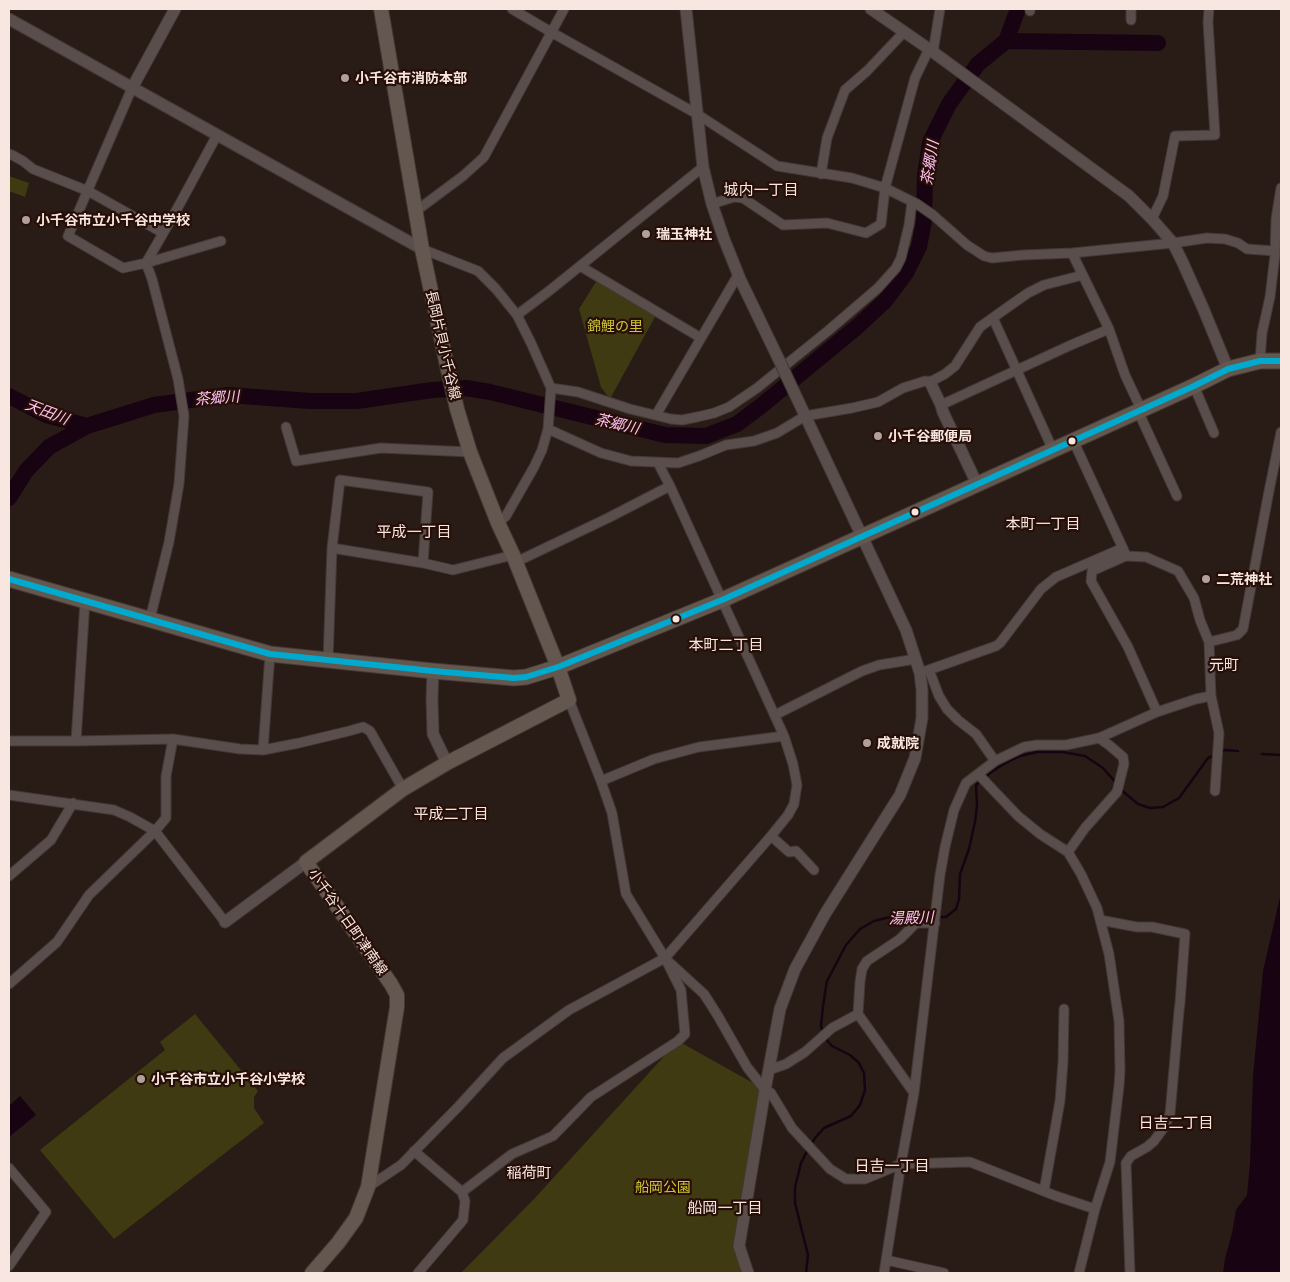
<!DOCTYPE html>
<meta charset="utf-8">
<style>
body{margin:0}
#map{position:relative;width:1290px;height:1282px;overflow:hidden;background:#291c17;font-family:Ubuntu,sans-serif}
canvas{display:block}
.frame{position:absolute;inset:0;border:10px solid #f8e6e0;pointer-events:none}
</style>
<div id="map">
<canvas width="1290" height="1282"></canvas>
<div class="frame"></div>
</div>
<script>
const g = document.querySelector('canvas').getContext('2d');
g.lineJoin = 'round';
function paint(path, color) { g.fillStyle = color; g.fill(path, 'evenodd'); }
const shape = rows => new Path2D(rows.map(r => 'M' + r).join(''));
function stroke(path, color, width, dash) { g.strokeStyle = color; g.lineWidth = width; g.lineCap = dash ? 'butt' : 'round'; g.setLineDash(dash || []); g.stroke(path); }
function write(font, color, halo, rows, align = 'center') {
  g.font = font + ' Ubuntu,"Noto Sans JP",sans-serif'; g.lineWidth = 4.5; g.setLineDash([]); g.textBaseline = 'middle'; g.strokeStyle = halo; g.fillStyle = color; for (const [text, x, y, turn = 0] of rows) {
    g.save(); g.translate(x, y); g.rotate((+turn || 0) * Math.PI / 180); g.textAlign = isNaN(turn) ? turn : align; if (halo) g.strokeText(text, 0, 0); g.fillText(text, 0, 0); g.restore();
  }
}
const green = shape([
 [9,176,29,183,25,197,9,191],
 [597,280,656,315,610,399,601,387,579,309],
 [195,1014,258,1091,254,1097,254,1108,264,1123,114,1239,40,1150,165,1050,160,1042],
 [678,1041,771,1093,739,1246,748,1273,461,1273,535,1198]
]);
const water = shape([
 [1281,893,1281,1273,1223,1273,1225,1259,1232,1233,1236,1210,1247,1195,1250,1164,1253,1076,1263,971],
 [20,1096,36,1115,9,1137,9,1106]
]);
const stream = shape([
 [1220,752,1225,750,1238,751],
 [1262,754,1281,755],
 [1120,789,1138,804,1150,808,1163,807,1179,798,1208,758,1215,755],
 [938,917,946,917,956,909,959,899,960,874,969,849,975,822,977,806,976,785,990,773,1002,765,1020,756,1037,752,1062,752,1085,756,1103,768,1117,784],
 [823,1033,821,1026,823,1006,827,981,846,945,860,929,874,921,890,917,932,917],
 [811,1145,815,1138,824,1128,851,1116,860,1105,865,1090,864,1073,859,1063,850,1055,832,1046,825,1038],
 [806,1273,808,1255,795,1203,795,1187,801,1163,808,1149]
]);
const river = shape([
 [1006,41,1158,43],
 [9,396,46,415,87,426],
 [9,498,26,471,49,447,87,426,154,405,228,395,310,401,357,401,432,390,466,388,490,392,665,435,706,436,737,424,761,406,857,327,885,301,906,273,919,247,924,221,925,176,930,142,949,104,978,64,1006,41,1018,9]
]);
const minor = shape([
 [512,9,551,32,697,114,777,166,852,178,885,188,917,204,933,215,967,245,984,256,992,258,1023,255,1072,253,1173,243,1207,238,1225,239,1238,243,1247,249,1275,251],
 [1030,9,1030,11],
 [1131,9,1131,20],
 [933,52,940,9],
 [132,88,68,236,123,268,146,263,221,241],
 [9,154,12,155,23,161,33,169,88,191,163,233],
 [821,174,827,138,845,90,867,71,904,32],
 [712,204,734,197,743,198,783,225,827,223,866,233,881,224,885,188,915,78,929,49],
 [416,211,463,176,484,157,564,9],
 [1152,219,1163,196,1175,136,1215,135,1208,22,1209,9],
 [422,249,478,271,496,289,517,315,531,343,551,388,548,429,542,450,534,467,506,516,498,523],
 [1072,253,1109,329,1125,375,1141,409],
 [580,266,701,338],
 [517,315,549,291,703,167],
 [993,318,1053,450],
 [1260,361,1262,333,1270,297,1275,255,1276,219,1281,188],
 [1194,386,1214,433],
 [551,388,578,392,630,409,671,419,682,420,697,417,714,413,729,407,757,388,829,330,878,288,896,268,901,258,909,225,912,202],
 [941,405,1071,345,1109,329],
 [1138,411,1177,496],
 [656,415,738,275],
 [286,427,296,461,381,448,470,452],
 [548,429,601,453,631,461,678,463,699,456,726,445,754,441,777,433,805,416,852,408,878,402,903,388,925,381,930,382,945,374,955,366,980,327,1008,307,1028,293,1044,285,1083,275],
 [1073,440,1125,553],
 [332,548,423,563,453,570,513,555],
 [516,562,608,518,670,486],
 [150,619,169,542,179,484,184,416,178,379,152,279,146,263,177,209,217,135],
 [1209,642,1237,635,1243,629,1269,491,1281,432],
 [328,661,332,548,340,480,428,492,423,563],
 [929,670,939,696,947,709,958,720,976,734,995,761],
 [920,673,996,646,1000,643,1041,589,1056,577,1123,548],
 [1211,696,1219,733,1215,791],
 [775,715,862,671,879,665,916,659],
 [9,741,76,741,173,739,240,749,263,750,299,743,349,731,363,727,370,731,403,789],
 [76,741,85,601],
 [263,750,270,654],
 [978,774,1018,816,1040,834,1068,852,1081,874,1097,908,1109,954,1119,1021,1120,1071,1119,1086,1110,1162,1095,1209,1079,1273],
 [601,781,654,759,699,747,784,736],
 [9,795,114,810,130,817,155,831,225,922],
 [771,836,789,852,796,851,814,870],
 [1068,852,1085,828,1117,792,1124,764,1123,757,1109,745,1099,738],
 [9,876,51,840,73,803],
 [1100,920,1137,927,1152,927,1185,934,1180,1003,1179,1011,1170,1114,1165,1126,1154,1141,1147,1147,1131,1156,1126,1163,1130,1273],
 [669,962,704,994,718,1016,747,1067,765,1090,771,1093,792,1128,830,1169,846,1179,865,1179,901,1164,970,1162,1056,1196,1095,1209],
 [9,984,57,942,89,895,155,831,166,818,166,776,173,739],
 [769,1070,786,1064,805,1052,832,1028,858,1014],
 [914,1093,858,1014,860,982,862,969,867,961,900,939,915,924,919,923,935,923],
 [414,1151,462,1192,465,1201,463,1220,418,1273],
 [9,1168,46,1212,9,1266],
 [368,1187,401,1165,458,1107,503,1058,569,1010,665,958,771,836,788,815,794,804,797,785,793,764,784,736,670,486,658,463],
 [1044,1191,1060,1101,1063,1062,1064,1009],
 [462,1192,512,1154,553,1136,591,1097,678,1041,685,1034,681,990,665,958,626,894,612,813,601,781,569,700],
 [886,1260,944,1273],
 [884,1273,901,1164,914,1093,940,875,945,847,954,810,966,783,995,761,1024,747,1037,745,1066,745,1099,738,1157,712,1196,699,1211,696,1209,642,1200,620,1194,598,1178,571,1146,557,1126,556,1092,571,1091,581,1128,647,1157,712]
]);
const tertiary = shape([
 [686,9,703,167,712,204,724,239,740,279,780,362],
 [871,9,929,49,1129,196,1152,219,1173,243,1182,261,1203,308,1228,369],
 [9,19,422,249],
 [132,88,175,9],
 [930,382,941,405,943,412,977,484],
 [433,671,432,698,433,734,447,763],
 [225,922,306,862],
 [748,1273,739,1246,765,1090,780,1009,795,969,825,914,900,795,915,758,922,718,922,690,920,673,906,630,794,392]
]);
const primary = shape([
 [312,1273,338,1243,356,1218,368,1187,397,1007,397,995,391,984,306,862,403,789,447,763,569,700,558,667,513,555,498,523,470,452,457,409,448,370,422,249,381,9]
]);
const trunk = shape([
 [9,579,270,654,433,671,514,678,526,677,558,667,722,600,1194,386,1228,369,1260,361,1281,361]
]);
const tertiaryBridge = shape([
 [780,362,794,392]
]);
const bus1 = shape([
 [9,579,270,654,433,671,514,678,526,677,558,667,722,600,1194,386,1228,369,1260,361,1281,361]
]);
const markers = [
 [345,78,5,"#b09f9a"],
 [26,220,5,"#b09f9a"],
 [646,234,5,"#b09f9a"],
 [878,436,5,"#b09f9a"],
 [1072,441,4.5,"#f8e6e0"],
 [915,512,4.5,"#f8e6e0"],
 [1206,579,5,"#b09f9a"],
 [676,619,4.5,"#f8e6e0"],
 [867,743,5,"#b09f9a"],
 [141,1079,5,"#b09f9a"]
];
const poiNames = [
 ["小千谷市消防本部",355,78],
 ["小千谷市立小千谷中学校",36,220],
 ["瑞玉神社",656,234],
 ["小千谷郵便局",888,436],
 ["二荒神社",1216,579],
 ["成就院",877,743],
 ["小千谷市立小千谷小学校",151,1079]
];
const parkNames = [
 ["錦鯉の里",615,326],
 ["船岡公園",663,1187]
];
const streetNames = [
 ["長岡片貝小千谷線",443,345,77],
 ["小千谷十日町津南線",348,922,55]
];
const waterNames = [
 ["茶郷川",930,163,-81],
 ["茶郷川",217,398,-4],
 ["天田川",47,412,21],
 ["茶郷川",617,424,13],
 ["湯殿川",911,918,-2]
];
const neighbourhoodNames = [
 ["城内一丁目",761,190],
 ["本町一丁目",1043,524],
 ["平成一丁目",414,532],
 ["本町二丁目",726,645],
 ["元町",1224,665],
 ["平成二丁目",451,814],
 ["日吉二丁目",1176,1123],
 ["日吉一丁目",892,1166],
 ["稲荷町",529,1173],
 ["船岡一丁目",725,1208]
];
paint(green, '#3f3a11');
paint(water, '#170312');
stroke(stream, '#170312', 2.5);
stroke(river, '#170312', 16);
stroke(minor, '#433835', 11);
stroke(tertiary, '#433835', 13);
stroke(primary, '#433835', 16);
stroke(trunk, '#433835', 17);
stroke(minor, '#594e4b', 9);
stroke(tertiary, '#594e4b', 11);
stroke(primary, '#63574f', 14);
stroke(trunk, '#64584e', 15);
stroke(tertiaryBridge, '#433835', 13, []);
stroke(tertiaryBridge, '#594e4b', 11);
stroke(bus1, '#00a9ce', 6);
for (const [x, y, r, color] of markers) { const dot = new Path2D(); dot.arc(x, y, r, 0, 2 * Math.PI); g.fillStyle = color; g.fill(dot); stroke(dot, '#270f07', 2); }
write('bold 14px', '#f8e6e0', '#270f07', poiNames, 'left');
write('14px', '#cec535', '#270f07', parkNames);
write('14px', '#f8e6e0', '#270f07', streetNames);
write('italic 15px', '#fec1f2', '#270f07', waterNames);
write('15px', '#f8e6e0', '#270f07', neighbourhoodNames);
</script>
